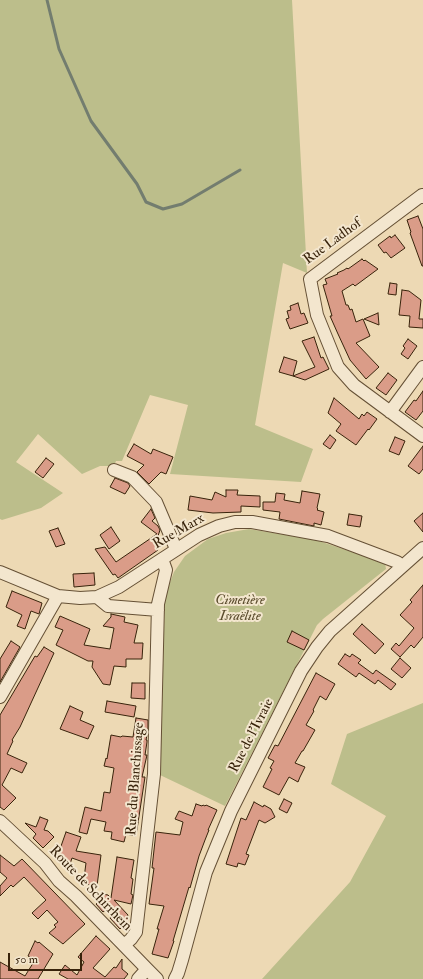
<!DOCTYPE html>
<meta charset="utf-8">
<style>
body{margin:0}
#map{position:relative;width:423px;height:979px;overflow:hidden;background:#edd9b4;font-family:"IM FELL Double Pica",serif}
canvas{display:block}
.scale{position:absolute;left:8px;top:953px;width:74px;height:18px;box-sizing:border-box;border:2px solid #38230b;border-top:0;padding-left:5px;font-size:12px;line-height:14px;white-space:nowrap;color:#38230b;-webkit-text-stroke:3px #f3e6ce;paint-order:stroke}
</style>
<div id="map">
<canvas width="423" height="979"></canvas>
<div class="scale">50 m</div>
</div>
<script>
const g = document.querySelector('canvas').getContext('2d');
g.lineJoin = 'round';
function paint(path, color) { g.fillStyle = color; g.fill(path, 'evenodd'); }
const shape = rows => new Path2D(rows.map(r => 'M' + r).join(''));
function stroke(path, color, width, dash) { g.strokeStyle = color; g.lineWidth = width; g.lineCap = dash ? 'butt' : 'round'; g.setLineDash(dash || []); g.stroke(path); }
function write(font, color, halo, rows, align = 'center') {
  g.font = font + ' "IM FELL Double Pica",serif'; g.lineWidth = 4; g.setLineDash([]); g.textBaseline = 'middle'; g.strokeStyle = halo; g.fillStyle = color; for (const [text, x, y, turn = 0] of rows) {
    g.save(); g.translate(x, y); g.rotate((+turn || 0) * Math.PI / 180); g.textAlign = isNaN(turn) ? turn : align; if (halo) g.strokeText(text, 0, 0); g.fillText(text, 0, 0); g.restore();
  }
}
const green = shape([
 [0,0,292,0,307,273,283,263,255,425,313,449,301,482,170,474,188,405,150,395,122,461,116,461,114,466,100,466,82,474,38,434,16,462,63,493,41,508,2,520,0,519],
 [249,529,316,540,385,563,386,569,323,619,317,625,225,806,160,775,165,595,174,572,185,556,208,539,226,533],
 [423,703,423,979,262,979,350,882,386,816,331,784,347,734]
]);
const stream = shape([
 [47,0,59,49,91,121,137,184,146,202,163,209,182,204,240,170]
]);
const building = shape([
 [418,216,423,229,423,266,422,266,410,233,411,232,407,220,418,216],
 [395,235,405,248,391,258,386,252,384,253,378,245,390,236,391,238,395,235],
 [362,259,364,261,365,260,378,269,355,286,353,284,342,291,346,305,348,305,350,310,352,309,356,322,363,319,370,336,356,343,379,367,366,379,350,360,338,334,330,316,332,316,323,285,327,284,325,279,338,274,337,273,344,270,347,268,348,269,362,259],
 [390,283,397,284,396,295,388,294,390,283],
 [402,290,409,291,421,300,419,319,423,319,423,328,409,327,410,316,399,315,402,290],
 [298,303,301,314,304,313,308,323,290,329,286,319,289,318,287,311,291,310,290,306,298,303],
 [378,313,379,325,364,319,378,313],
 [314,337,321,358,323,357,329,369,305,380,293,376,315,367,302,341,314,337],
 [408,339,417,346,408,359,401,354,405,348,403,346,408,339],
 [284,357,297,361,293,376,279,372,284,357],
 [388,373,397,380,386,395,376,388,388,373],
 [423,391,423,411,416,420,405,412,414,400,416,401,423,391],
 [334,398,359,419,362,414,364,416,367,412,377,419,369,430,368,429,356,445,336,431,341,424,328,413,334,398],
 [330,435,336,440,330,449,323,444,330,435],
 [395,437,405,441,399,455,389,451,395,437],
 [134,444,151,454,153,449,173,457,166,474,161,472,149,484,137,472,144,465,127,456,134,444],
 [423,446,423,469,419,474,408,466,423,446],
 [46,458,54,464,43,478,35,472,46,458],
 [115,478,128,483,130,486,125,494,110,487,115,478],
 [226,490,238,490,237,495,260,496,260,507,241,506,241,512,213,513,188,510,190,496,212,500,215,492,226,497,226,490],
 [302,491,320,494,317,508,318,509,317,510,324,512,321,525,314,523,314,526,279,519,280,512,263,510,263,502,275,502,276,493,285,494,284,500,300,503,302,491],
 [151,509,155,518,152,521,158,526,160,530,155,545,158,550,118,578,115,574,113,575,95,549,105,547,116,562,157,534,141,522,151,509],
 [423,513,423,532,414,521,423,513],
 [349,514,362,516,360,527,347,525,349,514],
 [111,527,120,541,109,549,100,535,111,527],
 [58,528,65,544,56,547,49,531,58,528],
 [94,573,95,585,74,587,73,574,94,573],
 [423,585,423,637,414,648,411,645,400,657,391,649,396,643,399,646,414,628,400,615,412,602,410,600,423,585],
 [12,591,42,603,39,614,31,611,25,629,17,626,22,615,6,607,12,591],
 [111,614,125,617,124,622,138,625,134,643,143,643,142,659,126,659,126,667,114,666,110,685,103,684,92,667,93,661,88,661,56,645,63,630,55,627,60,616,90,629,84,645,110,649,114,628,103,626,111,617,111,614],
 [362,624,384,644,375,654,353,634,362,624],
 [292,631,309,640,304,650,287,642,292,631],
 [11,641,20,647,0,682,0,659,11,641],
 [44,647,54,653,20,727,12,740,13,741,7,754,27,763,22,773,11,768,2,785,16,798,4,810,0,807,0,715,35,656,37,657,44,647],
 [345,654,350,657,352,654,361,660,358,663,373,674,376,670,396,684,391,690,378,680,375,684,359,673,356,677,338,664,345,654],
 [400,658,411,668,402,678,391,669,400,658],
 [316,673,335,684,326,700,320,696,313,710,314,711,306,725,315,730,303,751,302,751,295,763,305,767,300,777,298,782,289,777,279,795,263,787,272,769,270,768,274,761,268,758,275,745,278,746,316,673],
 [132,683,145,683,145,699,131,698,132,683],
 [107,701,136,706,134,717,105,712,107,701],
 [70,706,83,712,80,720,94,726,88,739,60,729,70,706],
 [136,718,148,720,148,730,146,740,147,740,147,742,145,755,147,755,142,777,145,777,136,836,126,834,124,842,111,839,112,832,104,831,106,822,91,819,87,834,79,832,85,807,101,811,104,792,110,793,114,768,104,766,106,758,107,759,111,735,121,737,122,736,133,737,136,718],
 [284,799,292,803,287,813,279,809,284,799],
 [254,802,263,807,264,805,271,809,275,817,265,823,259,820,246,854,249,855,245,865,238,863,237,867,226,864,241,818,246,820,254,802],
 [196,804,202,806,203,805,205,806,206,805,217,810,208,830,209,830,205,840,199,856,190,888,189,887,173,941,174,941,168,958,152,954,159,929,157,929,164,906,149,904,154,868,152,868,156,832,180,835,183,822,175,819,179,811,192,816,196,804],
 [40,817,48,820,44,830,48,831,54,837,43,848,33,838,36,834,25,823,36,827,40,817],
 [66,832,81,837,76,851,101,855,97,886,84,884,85,879,84,878,86,863,72,858,70,864,56,860,58,853,54,852,55,849,60,849,66,832],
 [0,855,14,866,22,859,85,924,63,944,49,933,56,927,54,925,58,922,47,910,38,919,32,913,46,900,24,877,13,887,11,885,0,896,0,886,7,878,0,872,0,855],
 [117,857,134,860,131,878,133,879,131,894,133,895,131,904,114,900,128,915,127,917,129,919,120,929,110,918,114,913,108,908,103,912,96,904,101,899,102,894,108,895,111,898,117,857],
 [96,936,110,949,93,968,105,977,114,967,116,968,122,959,122,969,128,974,124,979,68,979,59,974,65,965,77,975,84,962,78,957,96,936],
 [35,941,38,943,39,942,53,954,38,979,0,979,0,962,25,976,35,960,28,956,35,941]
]);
const minor = shape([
 [423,197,422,195,310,279,317,315,338,367,354,385,423,436],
 [390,412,423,367],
 [114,470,132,477,156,502,176,549],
 [0,572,58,596,80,598,97,597,119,587,199,535,219,526,235,522,252,522,328,536,397,562,402,566],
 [97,597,108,606,158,610],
 [0,697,58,596],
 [0,821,45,863,59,881,76,896,147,969,157,979],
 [124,945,131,939,136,932,154,774,158,604,166,570,162,559],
 [138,979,147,969],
 [175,979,178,973,182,960,206,872,231,811,301,671,317,647,330,631,423,548]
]);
const streetNames = [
 ["Rue Ladhof",333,242,-36],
 ["Rue Marx",179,532,-30],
 ["Rue de l'Ivraie",252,736,-63],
 ["Rue du Blanchissage",136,779,-86],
 ["Route de Schirrhein",90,889,46]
];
const parkNames = [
 ["Cimetière",240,601],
 ["Israëlite",240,617]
];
paint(green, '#bcbe8b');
stroke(stream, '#737d6f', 3);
paint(building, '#da9c88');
stroke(building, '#38230b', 1);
stroke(minor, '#655035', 14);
stroke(minor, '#f3e6ce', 12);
write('14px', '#38230b', '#f3e6ce', streetNames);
write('italic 14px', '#594a2b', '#f3e6ce', parkNames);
</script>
